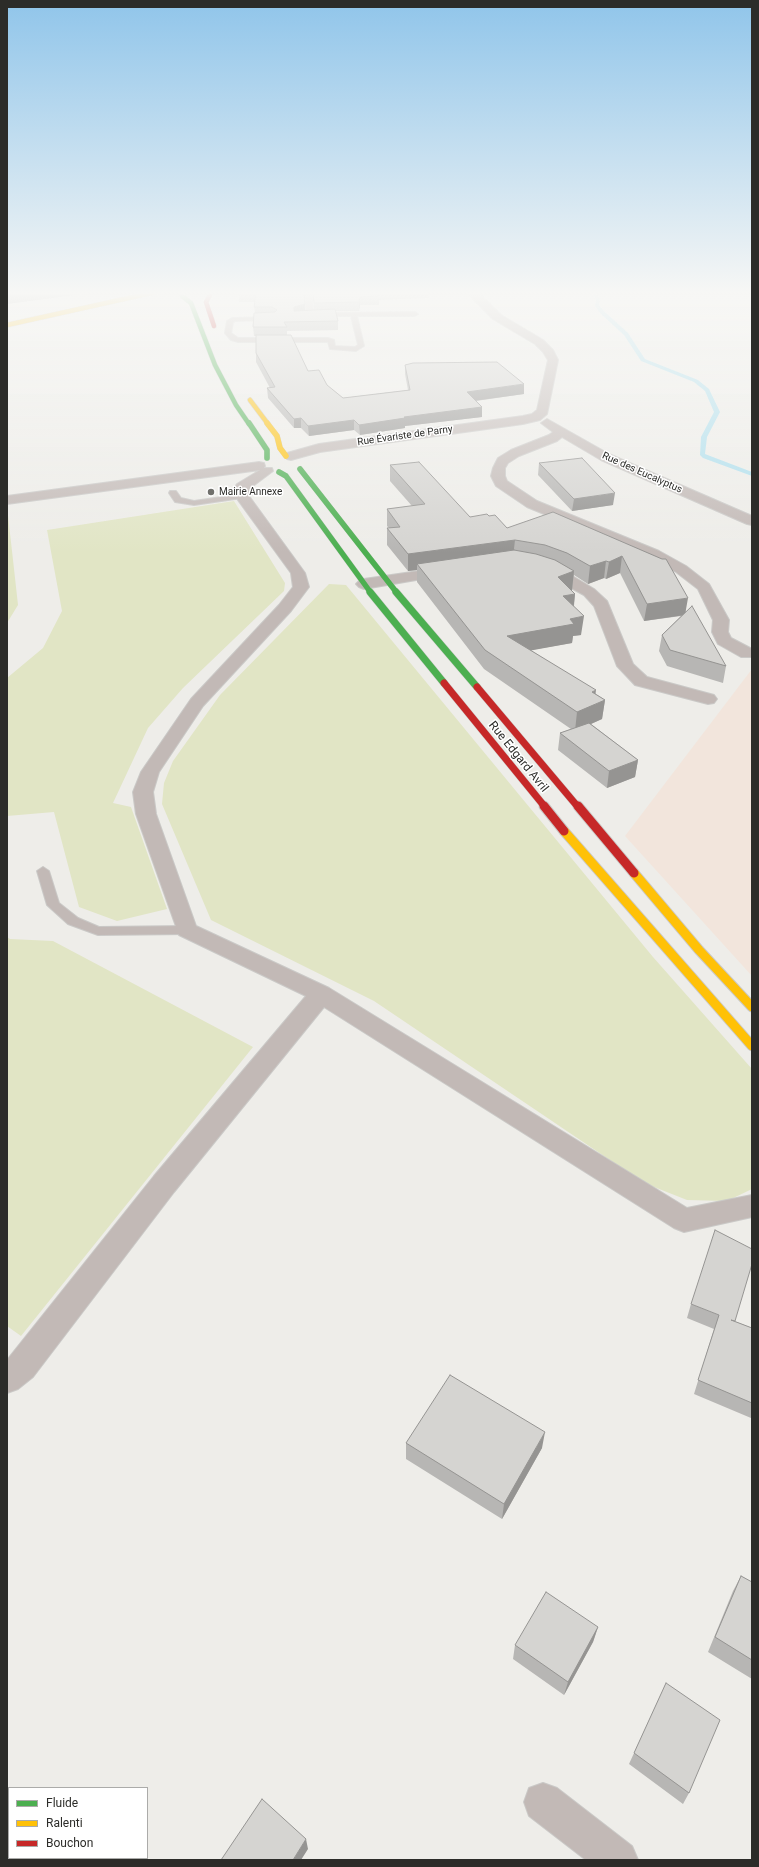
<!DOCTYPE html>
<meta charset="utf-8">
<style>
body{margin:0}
#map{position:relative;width:759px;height:1867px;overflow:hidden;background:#eeede9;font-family:Roboto,sans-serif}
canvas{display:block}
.frame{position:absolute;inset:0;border:8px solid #2c2c29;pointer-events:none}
.legend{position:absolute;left:8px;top:1787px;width:140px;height:72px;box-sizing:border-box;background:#fff;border:1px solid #ababa9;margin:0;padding:5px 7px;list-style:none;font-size:12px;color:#2c2c29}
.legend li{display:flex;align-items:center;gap:8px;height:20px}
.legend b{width:20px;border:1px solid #ababa9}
</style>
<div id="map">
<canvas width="759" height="1867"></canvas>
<div class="frame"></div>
<ul class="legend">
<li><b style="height:5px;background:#4caf50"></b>Fluide</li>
<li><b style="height:5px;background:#ffc107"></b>Ralenti</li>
<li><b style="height:5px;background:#c62828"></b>Bouchon</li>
</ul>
</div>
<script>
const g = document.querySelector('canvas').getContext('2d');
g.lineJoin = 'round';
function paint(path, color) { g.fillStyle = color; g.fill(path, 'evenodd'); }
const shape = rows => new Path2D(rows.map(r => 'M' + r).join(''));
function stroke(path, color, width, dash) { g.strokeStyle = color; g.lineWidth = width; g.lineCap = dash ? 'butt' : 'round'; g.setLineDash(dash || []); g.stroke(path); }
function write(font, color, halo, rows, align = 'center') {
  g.font = font + ' Roboto,sans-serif'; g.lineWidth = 3; g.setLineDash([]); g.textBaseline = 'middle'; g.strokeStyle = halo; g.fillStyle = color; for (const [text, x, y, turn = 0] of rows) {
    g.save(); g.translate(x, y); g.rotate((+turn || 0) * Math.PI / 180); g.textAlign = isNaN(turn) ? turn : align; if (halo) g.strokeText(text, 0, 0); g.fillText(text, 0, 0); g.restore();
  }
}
const education = shape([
 [752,669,752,976,625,836]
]);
const green = shape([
 [234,501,285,583,284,591,183,688,148,728,113,803,131,807,167,909,117,921,79,907,54,812,7,816,7,678,43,648,62,611,47,530],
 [7,506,18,605,7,623],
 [329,584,346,585,653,957,752,1069,752,1189,727,1201,687,1200,644,1183,374,1001,211,920,162,804,164,783,173,761,220,695],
 [7,937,10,939,53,941,253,1047,21,1336,7,1326]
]);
const stream = shape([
 [590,291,594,291,600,299,599,305,605,312,628,333,645,359,698,380,709,389,720,412,707,437,705,454,752,472,752,476,703,458,700,455,701,437,714,412,705,391,694,382,641,361,624,335,601,314,595,306,596,299,590,291]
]);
const lane = shape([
 [306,291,312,291,313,313,415,312,418,314,415,316,357,316,364,346,356,351,330,349,328,342,238,342,231,340,225,333,227,321,232,318,270,317,273,319,272,320,235,321,233,322,231,333,238,338,328,338,334,340,335,346,355,347,358,345,351,316,309,316,306,313,306,291],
 [170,491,176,491,181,498,194,501,242,494,246,496,242,498,194,505,175,502,169,493,170,491],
 [43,867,49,871,59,903,78,918,99,927,187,926,192,927,193,930,192,933,187,934,98,935,68,924,47,905,37,871,43,867]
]);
const street = shape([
 [467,291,477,291,501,315,543,340,553,350,558,360,547,414,540,420,523,424,320,452,291,460,287,459,285,456,287,453,319,444,523,416,532,414,537,410,548,360,543,352,535,344,493,319,470,296,467,291],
 [547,419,609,454,752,516,752,525,747,524,601,460,562,437,557,441,519,456,508,463,505,468,505,476,507,481,537,501,659,551,686,566,709,584,729,620,728,632,731,638,752,649,752,657,741,657,718,644,712,632,713,620,698,589,676,572,649,557,527,507,496,486,491,476,493,468,498,458,511,450,549,435,553,432,541,423,547,419],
 [259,462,264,463,265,466,264,468,272,468,273,471,249,489,249,496,305,573,309,587,291,611,203,706,159,772,153,792,156,814,196,926,329,988,687,1208,752,1195,752,1217,684,1232,674,1228,324,1007,174,1192,33,1377,18,1389,7,1393,7,1360,154,1176,306,996,179,935,136,814,133,792,141,772,191,699,279,605,293,587,291,573,235,496,235,487,237,484,260,470,7,504,7,496,259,462],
 [547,565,564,571,594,589,607,601,633,664,647,677,714,695,717,699,714,703,708,704,635,685,617,666,594,606,584,595,542,572,540,569,542,566,547,565],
 [446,567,451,568,453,571,451,574,364,589,359,587,356,584,359,581,364,579,446,567],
 [543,1783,557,1788,632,1846,638,1860,586,1860,529,1816,524,1802,529,1788,543,1783],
 [7,1811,9,1812,9,1852,7,1851,7,1811],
 [34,1858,76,1858,77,1860,35,1860,34,1858]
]);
const fastFar2 = shape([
 [182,296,191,303,215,365,236,405,249,424]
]);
const fastFar1 = shape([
 [249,423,267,450,267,458],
 [300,469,397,593],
 [279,472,286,476,371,593]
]);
const fast = shape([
 [370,592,444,683],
 [396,592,477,687]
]);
const slowFar2 = shape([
 [7,325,160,291],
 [250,400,268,424]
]);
const slowFar1 = shape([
 [267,423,277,436,280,448,286,456]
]);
const slow = shape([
 [564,831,752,1046],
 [634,873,699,950,752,1007]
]);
const jamFar2 = shape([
 [210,295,206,302,214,326]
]);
const jamFar1 = shape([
 [444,683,545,807],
 [477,687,578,807]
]);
const jam = shape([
 [544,806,564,831],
 [578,806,634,873]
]);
const wall = shape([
 [238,291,304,292,305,310,314,310,313,291,429,291,429,298,379,300,379,305,360,305,359,311,335,311,338,321,338,330,287,331,287,335,308,371,343,398,408,390,405,374,405,365,524,394,476,401,482,407,482,417,405,426,405,428,360,435,354,430,309,436,301,428,294,428,268,398,267,388,270,388,256,362,256,336,254,336,253,327,255,313,254,307,255,302,239,302],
 [539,463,613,505,572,511,538,475],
 [390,465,470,517,489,516,507,528,662,559,686,612,726,666,723,683,667,666,659,651,662,635,681,616,644,621,620,573,606,579,604,578,588,584,574,575,572,590,571,590,575,594,574,606,581,635,573,636,572,643,531,650,605,700,602,719,591,724,638,760,635,777,607,788,558,750,560,733,571,729,484,669,417,582,417,570,408,571,387,545,387,528,389,528,387,526,387,509,412,506,390,481],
 [691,1304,752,1328,752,1415,751,1418,694,1394,714,1329,687,1318],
 [406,1443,542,1448,502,1519,406,1459],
 [741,1576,752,1582,752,1679,708,1652,733,1591],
 [598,1627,593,1642,564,1695,513,1659,515,1645],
 [666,1683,689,1793,683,1804,629,1764]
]);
const shadedWall = shape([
 [7,291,107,291,7,304],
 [360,297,360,305,359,311,359,302],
 [305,304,305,313,294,311,294,307],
 [524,384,524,394,466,402,467,392],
 [482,407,482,417,405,426,405,428,360,435,359,425,404,417],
 [301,418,301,428,294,428,294,419],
 [354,420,354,430,309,436,308,426],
 [615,493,613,505,572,511,574,499],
 [515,540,513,557,417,564,417,570,408,571,408,554],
 [622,556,620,573,606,579,609,562],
 [606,561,604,578,588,584,590,566],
 [574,571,572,590,556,595,558,577],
 [575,594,573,612,563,596],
 [688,598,685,615,644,621,647,604],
 [584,616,581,635,573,636,572,643,506,655,507,636,570,619],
 [596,690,594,705,605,700,602,719,575,731,577,712,592,692],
 [638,760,635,777,607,788,609,771],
 [545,1432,542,1448,502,1519,504,1504],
 [598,1627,593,1642,564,1695,568,1682],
 [306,1839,308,1849,301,1860,293,1860]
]);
const building = shape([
 [238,291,304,291,305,304,294,307,294,311,335,309,338,321,284,322,287,327,253,327,254,313,275,312,277,310,272,307,254,307,256,293,238,294,238,291],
 [313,291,378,291,379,296,360,297,359,302,314,303,313,291],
 [256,335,291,335,308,371,319,370,327,385,343,398,410,390,405,365,413,363,497,362,524,384,467,392,482,407,404,417,405,418,359,425,354,420,308,426,301,418,294,419,267,388,275,387,256,353,256,335],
 [582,458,615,493,574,499,539,463,582,458],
 [419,462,470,517,487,514,489,516,495,515,507,528,553,512,662,559,666,559,688,598,647,604,622,556,609,562,606,561,590,566,567,553,545,545,515,540,408,554,387,528,400,527,387,509,425,504,390,465,419,462],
 [514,550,536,554,555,560,574,571,558,577,575,594,563,596,584,616,570,619,574,624,507,636,596,690,592,692,605,700,577,712,485,650,417,564,514,550],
 [692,606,726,666,670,650,662,635,692,606],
 [589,723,638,760,609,771,560,733,589,723],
 [715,1230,752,1249,752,1264,735,1321,731,1320,752,1328,752,1403,698,1380,719,1315,691,1304,715,1230],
 [450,1375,545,1432,504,1504,406,1443,450,1375],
 [741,1576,752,1582,752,1660,715,1637,741,1576],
 [546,1592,598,1627,568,1682,515,1645,546,1592],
 [666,1683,720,1720,689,1793,634,1753,666,1683],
 [262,1799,306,1839,293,1860,221,1860,262,1799]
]);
const markers = [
 [211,492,4,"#70706c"]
];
const farStreetnames = [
 ["Rue Évariste de Parny",405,436,-8],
 ["Rue des Eucalyptus",642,473,24]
];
const farPoinames = [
 ["Mairie Annexe",219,492]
];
const streetNames = [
 ["Rue Edgard Avril",518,757,51]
];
paint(education, '#f2e5dc');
paint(green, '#e1e5c5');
paint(stream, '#acdeed');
stroke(lane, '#cac9c7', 2);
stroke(street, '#cac9c7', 2);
stroke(fastFar2, '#cac9c7', 5.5);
stroke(fastFar1, '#cac9c7', 6);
stroke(fast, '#cac9c7', 8);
stroke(slowFar2, '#cac9c7', 5.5);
stroke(slowFar1, '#cac9c7', 6);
stroke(slow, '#cac9c7', 11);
stroke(jamFar2, '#cac9c7', 5.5);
stroke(jamFar1, '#cac9c7', 8);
stroke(jam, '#cac9c7', 11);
paint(lane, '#c2b9b6');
paint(street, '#c2b9b6');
stroke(fastFar2, '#4caf50', 4.5);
stroke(fastFar1, '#4caf50', 5.5);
stroke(fast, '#4caf50', 7);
stroke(slowFar2, '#ffc107', 4.5);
stroke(slowFar1, '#ffc107', 5.5);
stroke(slow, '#ffc107', 9);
stroke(jamFar2, '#c62828', 4.5);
stroke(jamFar1, '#c62828', 7);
stroke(jam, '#c62828', 9);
paint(wall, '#b7b6b4');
paint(shadedWall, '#959492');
paint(building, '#d5d4d1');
stroke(building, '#959492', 1);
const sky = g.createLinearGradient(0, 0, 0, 553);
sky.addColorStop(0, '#90c5ea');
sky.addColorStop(0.53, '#f7f7f5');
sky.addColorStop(1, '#f7f7f500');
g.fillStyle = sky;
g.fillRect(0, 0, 759, 553);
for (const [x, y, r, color] of markers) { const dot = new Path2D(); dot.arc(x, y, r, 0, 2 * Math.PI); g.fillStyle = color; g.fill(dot); stroke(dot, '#fff', 1.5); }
write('10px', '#2c2c29', '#fff', farStreetnames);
write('10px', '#2c2c29', '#fff', farPoinames, 'left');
write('12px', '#2c2c29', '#fff', streetNames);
</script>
